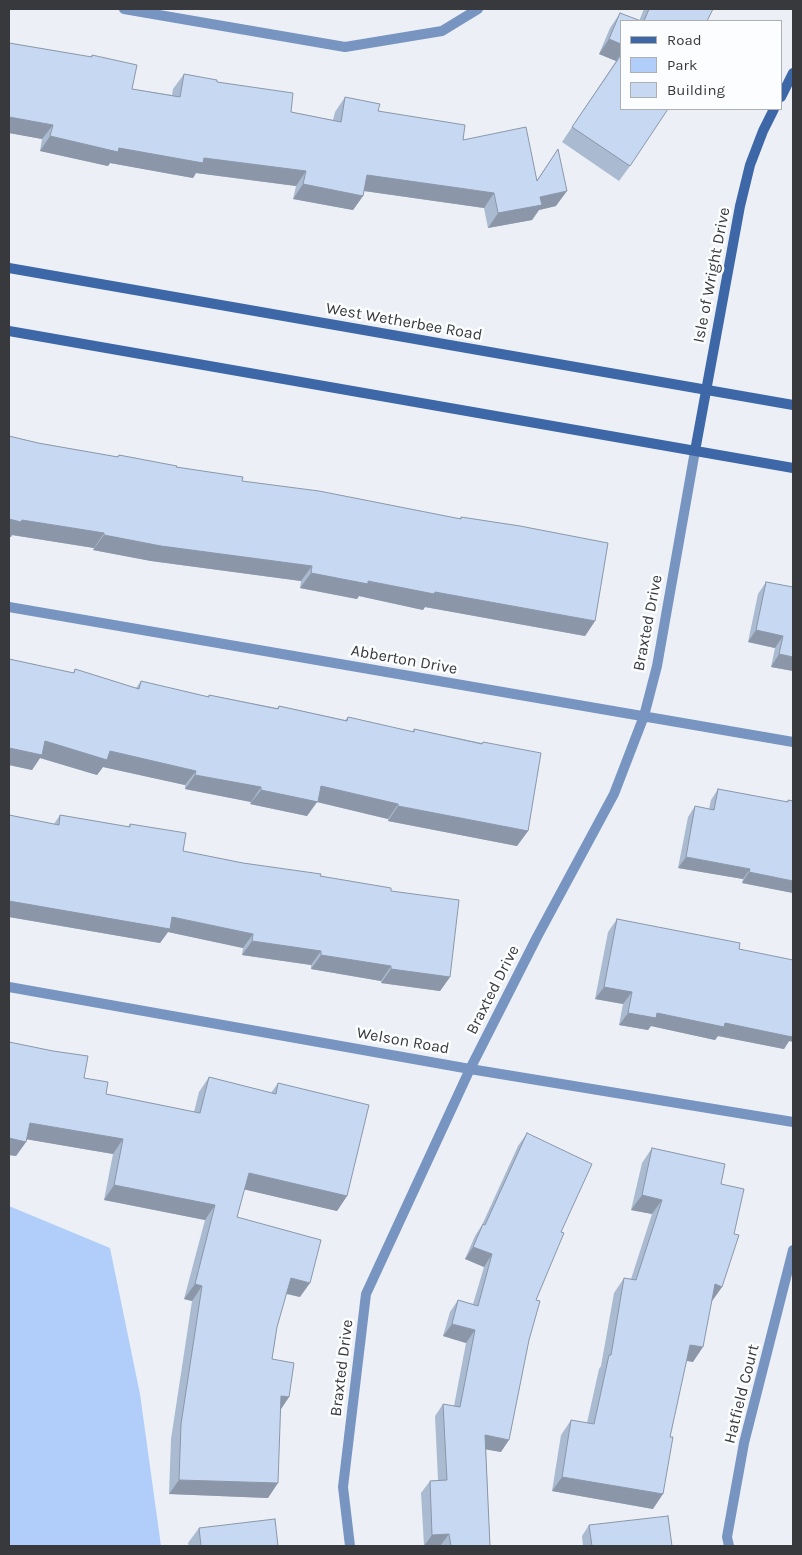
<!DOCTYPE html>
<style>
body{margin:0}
#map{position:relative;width:802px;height:1555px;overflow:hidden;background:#ecf0f6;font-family:Karla,sans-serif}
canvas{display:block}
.frame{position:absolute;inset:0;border:10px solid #38393c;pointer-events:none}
.legend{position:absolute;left:620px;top:20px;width:162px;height:90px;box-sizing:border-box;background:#fcfdfe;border:1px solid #aeafb0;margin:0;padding:6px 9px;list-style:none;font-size:15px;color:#38393c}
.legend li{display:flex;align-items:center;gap:10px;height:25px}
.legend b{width:25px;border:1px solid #aeafb0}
</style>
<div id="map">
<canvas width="802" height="1555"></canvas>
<div class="frame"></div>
<ul class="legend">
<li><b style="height:6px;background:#3d67a7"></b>Road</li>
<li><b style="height:14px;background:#b1cefa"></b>Park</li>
<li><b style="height:14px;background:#c6d8f2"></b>Building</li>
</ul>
</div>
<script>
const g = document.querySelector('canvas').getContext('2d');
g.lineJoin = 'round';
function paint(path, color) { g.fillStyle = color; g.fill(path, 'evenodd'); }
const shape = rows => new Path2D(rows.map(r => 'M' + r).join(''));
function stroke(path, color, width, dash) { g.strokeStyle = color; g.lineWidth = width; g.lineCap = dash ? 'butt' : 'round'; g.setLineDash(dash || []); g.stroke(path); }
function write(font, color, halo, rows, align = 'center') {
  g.font = font + ' Karla,sans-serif'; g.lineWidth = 5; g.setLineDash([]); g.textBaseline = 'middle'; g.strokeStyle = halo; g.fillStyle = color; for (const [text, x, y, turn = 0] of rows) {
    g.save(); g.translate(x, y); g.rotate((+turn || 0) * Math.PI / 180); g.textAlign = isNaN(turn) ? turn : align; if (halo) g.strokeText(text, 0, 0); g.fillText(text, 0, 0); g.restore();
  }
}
const green = shape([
 [9,1206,110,1248,140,1394,161,1546,9,1546]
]);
const street = shape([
 [124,9,345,47,442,31,478,9],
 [9,607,793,742],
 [9,987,470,1069,793,1122],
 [350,1546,343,1487,366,1294,470,1069,537,937,614,794,644,716,657,666,695,451],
 [729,1546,727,1537,744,1443,793,1250]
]);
const secondary = shape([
 [781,97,793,73],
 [9,268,793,405],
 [9,331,793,468],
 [695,451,740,206,750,165,763,131,774,109]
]);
const wall = shape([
 [644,9,713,9,707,21,621,21,630,166,619,181,562,142,616,61,599,54,610,28,620,13,639,21],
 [9,43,91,57,92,55,132,89,172,95,173,89,184,74,217,82,291,112,333,120,335,112,345,97,378,111,463,140,537,180,558,149,556,206,539,210,532,220,488,228,484,208,364,191,363,196,353,210,293,199,296,186,196,173,193,178,110,163,108,166,40,151,42,139,9,133],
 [9,436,38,443,117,457,119,455,242,481,460,519,461,517,595,621,585,636,425,607,423,610,359,596,357,599,300,588,301,581,151,561,93,550,94,548,12,535,11,537,9,537],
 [766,582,793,671,771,667,775,648,748,642,758,594],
 [9,659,73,673,75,669,136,688,141,681,208,697,209,695,277,708,279,706,345,720,348,717,412,732,414,729,482,743,483,742,528,831,517,846,388,821,388,819,317,802,307,816,250,804,251,802,185,789,185,785,103,767,97,775,40,758,32,770,9,765],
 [718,789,787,802,788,800,793,893,742,883,743,879,678,868,688,817,695,806,709,809,711,800],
 [9,815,54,824,60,815,128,827,130,824,183,851,243,863,320,876,391,891,450,977,440,991,381,983,381,981,311,969,311,965,242,955,243,948,168,932,160,943,9,917],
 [617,919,739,949,789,1041,784,1049,718,1036,715,1040,651,1026,648,1030,619,1025,623,1004,595,999,608,932],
 [209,1077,271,1093,278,1083,347,1196,337,1211,244,1189,237,1217,300,1297,286,1294,277,1327,272,1359,289,1397,281,1409,268,1498,169,1494,171,1439,192,1301,184,1299,205,1220,104,1200,113,1154,26,1139,26,1142,16,1156,9,1155,84,1078,106,1094,194,1112,199,1092],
 [527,1133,561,1232,536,1300,529,1340,501,1452,486,1449,490,1546,424,1546,421,1493,430,1481,438,1480,435,1416,443,1404,454,1406,466,1343,443,1336,450,1312,458,1300,473,1304,484,1267,465,1259,475,1236,482,1225,518,1146],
 [652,1148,721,1184,722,1287,712,1301,693,1362,686,1361,653,1509,552,1491,561,1435,571,1420,587,1423,599,1369,601,1366,614,1293,624,1278,631,1279,652,1214,631,1210,642,1163],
 [589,1525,672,1546,583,1546,582,1536],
 [199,1528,278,1546,189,1546,188,1543]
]);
const shadedWall = shape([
 [609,39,621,44,621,54,616,61,599,54],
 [9,117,53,125,42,139,9,133],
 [50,136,119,148,204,158,306,171,296,186,196,173,193,178,110,163,108,166,40,151],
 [367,175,494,193,484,208,357,190],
 [303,184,363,196,353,210,293,199],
 [567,191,556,206,539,210,532,220,488,228,498,213,540,197],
 [9,519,22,520,104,533,94,548,12,535,11,537,9,537],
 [104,535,312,566,301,581,151,561,93,550],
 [311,573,435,592,595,621,585,636,425,607,423,610,359,596,357,599,300,588],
 [756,630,783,636,775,648,748,642],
 [779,654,793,657,793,671,771,667],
 [45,741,110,751,196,771,185,785,103,767,97,775,40,758,32,770,9,765,9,748],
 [195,775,261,787,251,802,185,789],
 [321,786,398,804,388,819,317,802,307,816,250,804,261,790],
 [398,806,528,831,517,846,388,821],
 [686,857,750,869,743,879,678,868],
 [749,872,793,881,793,893,742,883],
 [9,901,172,917,253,934,243,948,168,932,160,943,9,917],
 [252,941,321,951,311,965,242,955],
 [321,955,391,966,381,981,311,969],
 [391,969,450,977,440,991,381,983],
 [604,987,632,992,623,1004,595,999],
 [628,1013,657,1013,725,1023,793,1029,793,1042,789,1041,784,1049,718,1036,715,1040,651,1026,648,1030,619,1025],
 [30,1123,123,1139,113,1154,19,1138],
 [9,1138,26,1142,16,1156,9,1155],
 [249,1173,347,1196,337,1211,238,1188],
 [114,1185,215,1205,205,1220,104,1200],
 [642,1195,662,1200,652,1214,631,1210],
 [473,1247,492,1254,484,1267,465,1259],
 [291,1278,310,1283,300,1297,280,1292],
 [195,1284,202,1286,192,1301,184,1299],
 [715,1284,722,1287,712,1301,705,1299],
 [452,1324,475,1330,466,1343,443,1336],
 [690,1345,703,1347,693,1362,680,1359],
 [281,1396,289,1397,279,1412],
 [485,1435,509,1440,501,1452,477,1448],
 [562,1477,663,1494,653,1509,552,1491],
 [179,1480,278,1483,268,1498,169,1494],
 [449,1534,440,1546,424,1546,432,1535]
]);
const building = shape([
 [649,9,713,9,707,21,644,21,649,9],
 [620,13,641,21,621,21,621,44,609,39,620,13],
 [9,43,92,57,92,55,137,65,132,89,180,97,184,74,217,80,217,82,293,93,291,112,341,122,345,97,380,104,378,111,465,125,463,140,526,127,537,181,558,149,567,191,540,197,542,205,498,213,494,193,367,175,363,196,303,184,306,171,204,158,203,163,119,148,118,152,50,136,53,125,9,117,9,43],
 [621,55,621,109,668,109,630,166,572,127,621,55],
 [9,436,38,443,118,457,119,455,177,466,176,467,243,477,242,481,319,491,461,519,461,517,520,526,608,543,595,621,435,592,434,594,368,581,368,584,311,573,312,566,161,546,104,535,104,533,22,520,21,522,9,519,9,436],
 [766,582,793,587,793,657,779,654,783,636,756,630,766,582],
 [9,659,74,673,75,669,139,689,141,681,209,697,209,695,278,709,279,706,347,721,348,717,414,732,414,729,482,744,483,742,541,753,528,831,398,806,398,804,321,786,318,802,261,790,261,787,195,775,196,771,110,751,107,760,45,741,42,755,9,748,9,659],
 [718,789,788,802,788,800,793,801,793,881,749,872,750,869,686,857,695,806,714,810,718,789],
 [9,815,59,825,60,815,130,827,130,824,186,833,183,851,243,863,321,874,320,876,391,888,391,891,459,900,450,977,391,969,391,966,321,955,321,951,252,941,253,934,172,917,170,929,9,901,9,815],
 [617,919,740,943,739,949,793,960,793,1032,792,1037,725,1023,724,1027,657,1013,656,1018,628,1013,632,992,604,987,617,919],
 [9,1042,53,1051,88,1056,84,1078,108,1082,106,1094,200,1113,209,1077,276,1094,278,1083,369,1105,347,1196,249,1173,237,1217,321,1240,310,1283,291,1278,277,1327,272,1359,294,1363,289,1397,281,1396,278,1483,179,1480,181,1424,202,1286,195,1284,215,1205,114,1185,123,1139,30,1123,26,1142,9,1138,9,1042],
 [527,1133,592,1164,561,1232,564,1233,536,1300,540,1301,529,1340,509,1440,485,1435,490,1546,451,1546,449,1534,432,1535,430,1481,447,1480,443,1404,460,1407,475,1330,452,1324,458,1300,478,1306,492,1254,473,1247,483,1224,485,1225,527,1133],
 [652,1148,725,1164,721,1184,744,1189,734,1234,739,1235,722,1287,715,1284,703,1347,690,1345,670,1437,673,1437,663,1494,562,1477,571,1420,594,1424,609,1355,611,1355,624,1278,636,1280,662,1200,642,1195,652,1148],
 [668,1516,672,1546,592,1546,589,1525,668,1516],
 [275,1519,278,1546,201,1546,199,1528,275,1519]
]);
const streetNames = [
 ["Isle of Wright Drive",712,275,-79],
 ["West Wetherbee Road",404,322,10],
 ["Braxted Drive",648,623,-79],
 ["Abberton Drive",404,660,10],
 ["Braxted Drive",493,990,-63],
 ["Welson Road",403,1041,10],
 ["Braxted Drive",342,1368,-83],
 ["Hatfield Court",742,1394,-76]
];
paint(green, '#b1cefa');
stroke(street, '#7895c1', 10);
stroke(secondary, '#3d67a7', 10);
paint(wall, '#aabad0');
paint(shadedWall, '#8b97a9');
paint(building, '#c6d8f2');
stroke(building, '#8b97a9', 1);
write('16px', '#38393c', '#fcfdfe', streetNames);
</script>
